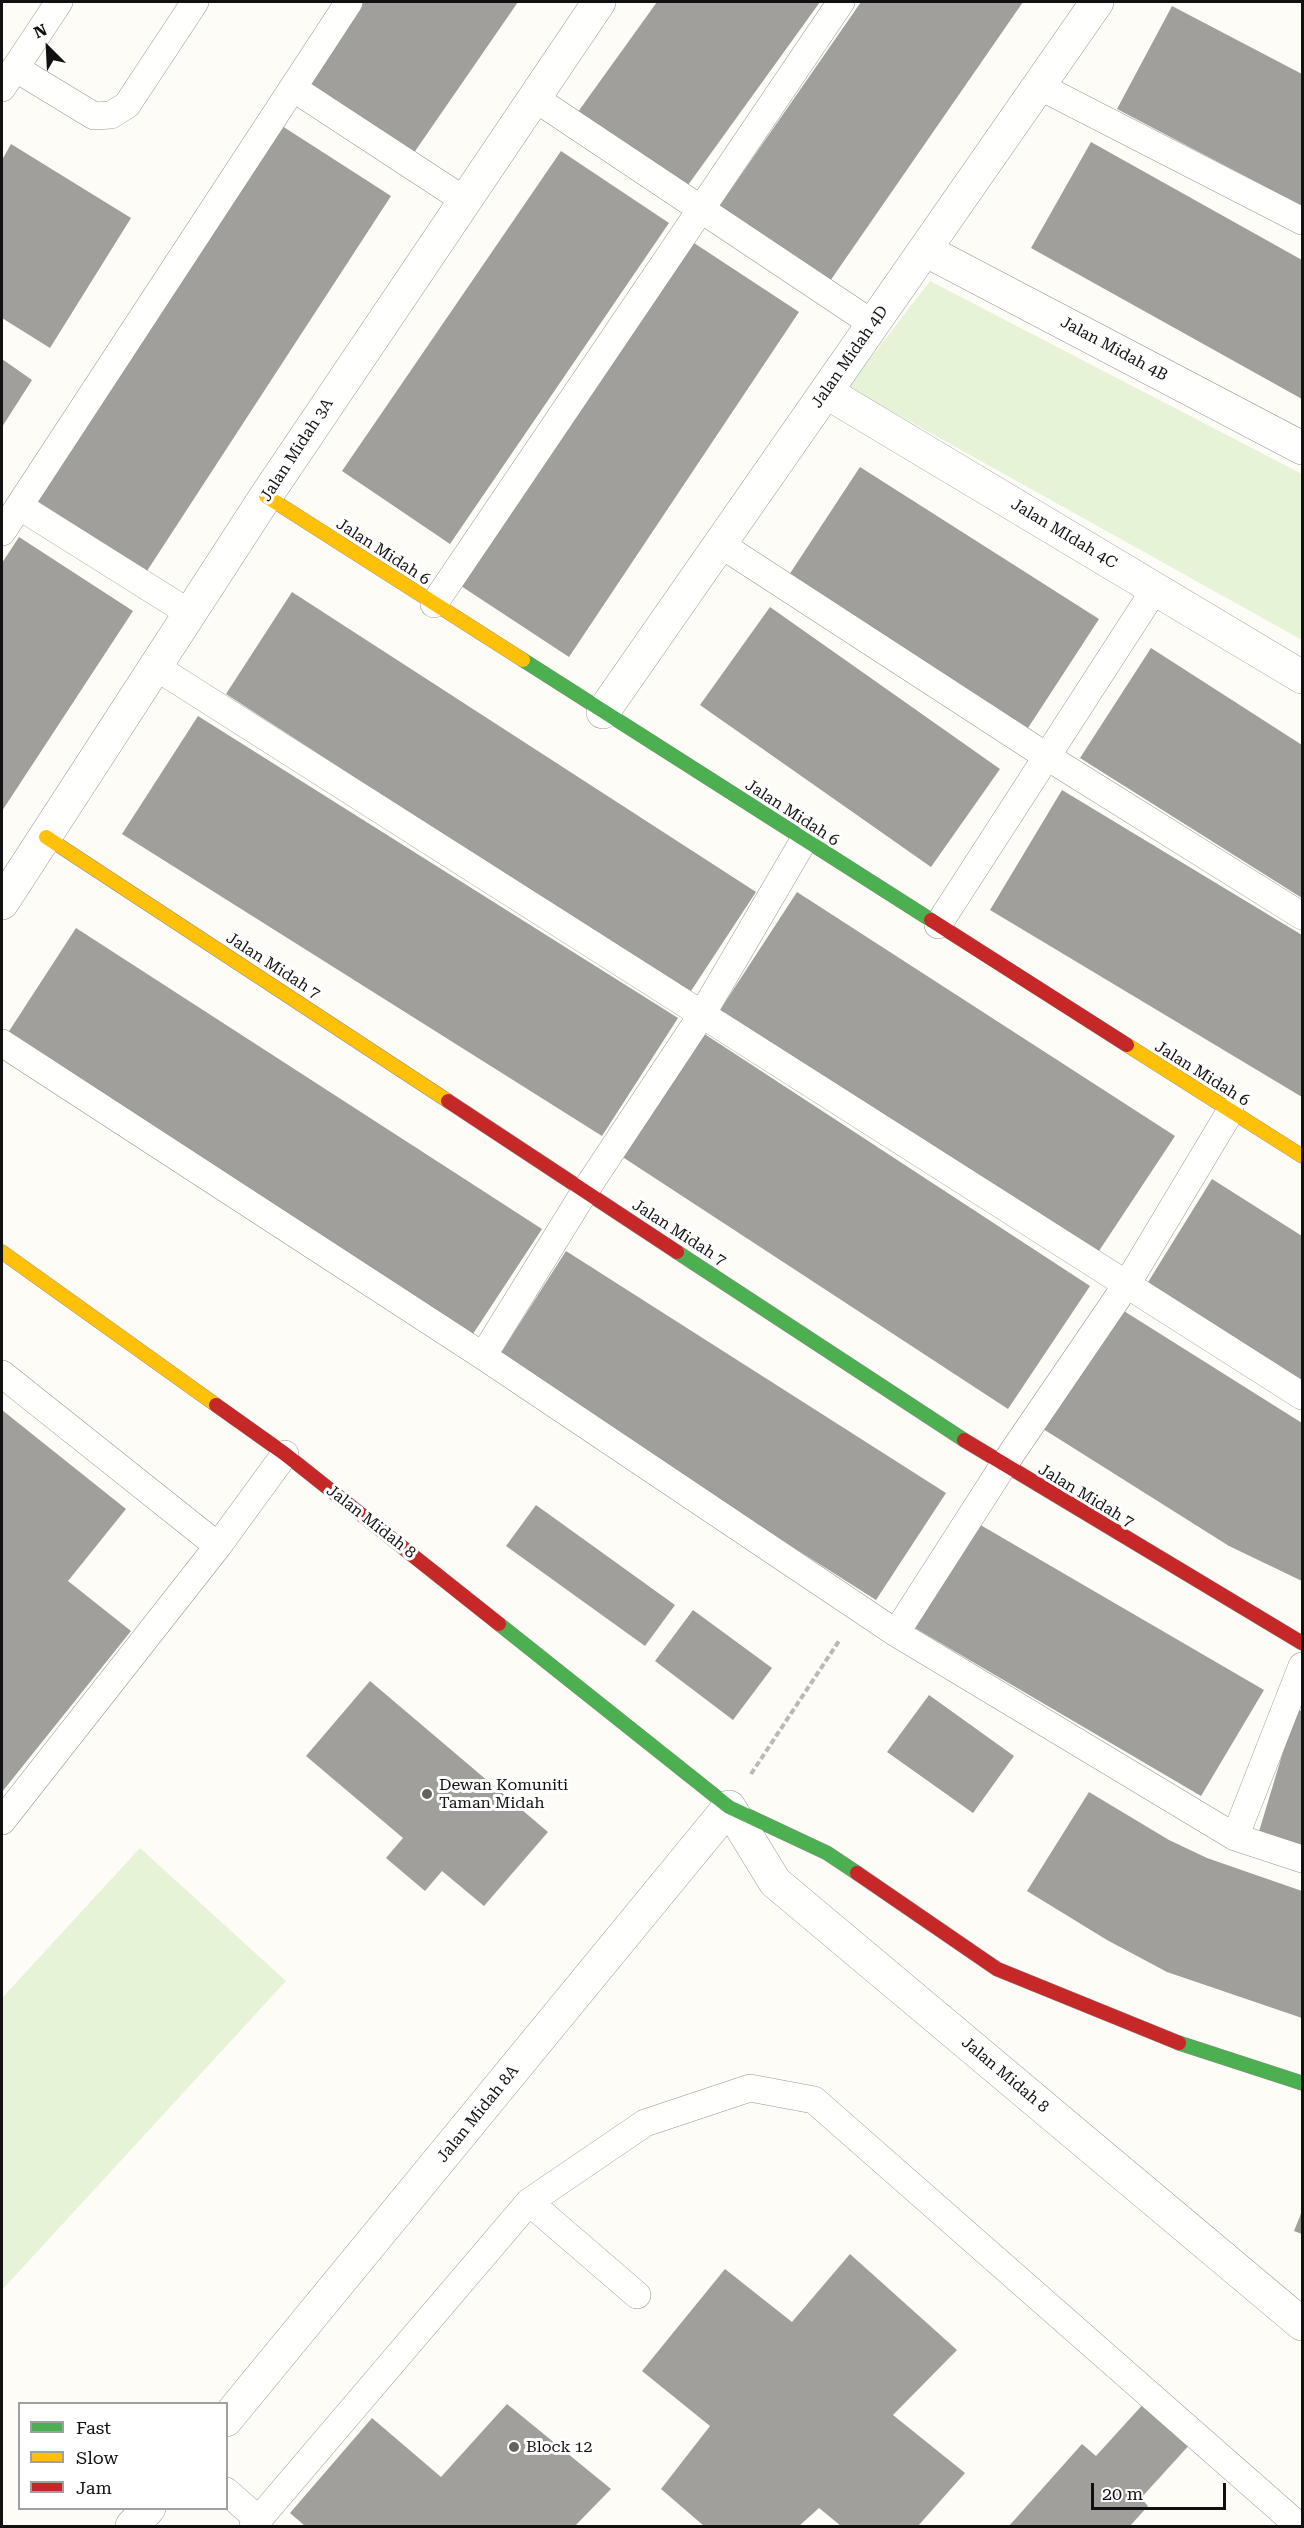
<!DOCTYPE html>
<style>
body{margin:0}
#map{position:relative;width:1304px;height:2528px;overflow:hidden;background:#fdfcf7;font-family:"Roboto Serif",serif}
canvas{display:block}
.frame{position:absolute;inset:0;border:3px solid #111;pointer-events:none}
.legend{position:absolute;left:18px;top:2402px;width:210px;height:108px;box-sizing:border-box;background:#fff;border:2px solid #a0a0a0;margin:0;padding:8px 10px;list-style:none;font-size:18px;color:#111}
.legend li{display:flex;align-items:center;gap:12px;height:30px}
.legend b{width:30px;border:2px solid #a0a0a0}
.north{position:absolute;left:18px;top:18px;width:60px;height:60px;-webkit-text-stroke:4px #fff;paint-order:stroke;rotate:336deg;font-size:16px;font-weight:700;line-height:24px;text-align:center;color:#111}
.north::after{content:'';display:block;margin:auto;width:21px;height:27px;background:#111;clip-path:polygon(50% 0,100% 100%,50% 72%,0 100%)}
.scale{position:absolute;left:1091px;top:2483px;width:135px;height:27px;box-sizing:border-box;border:3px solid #111;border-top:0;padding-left:8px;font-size:18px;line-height:21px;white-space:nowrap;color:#111;-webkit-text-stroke:4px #fff;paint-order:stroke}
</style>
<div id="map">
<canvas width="1304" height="2528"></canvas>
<div class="frame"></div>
<ul class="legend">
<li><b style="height:8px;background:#4caf50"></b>Fast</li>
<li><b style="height:8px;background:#ffc107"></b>Slow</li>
<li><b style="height:8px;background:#c62828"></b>Jam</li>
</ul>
<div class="north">N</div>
<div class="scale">20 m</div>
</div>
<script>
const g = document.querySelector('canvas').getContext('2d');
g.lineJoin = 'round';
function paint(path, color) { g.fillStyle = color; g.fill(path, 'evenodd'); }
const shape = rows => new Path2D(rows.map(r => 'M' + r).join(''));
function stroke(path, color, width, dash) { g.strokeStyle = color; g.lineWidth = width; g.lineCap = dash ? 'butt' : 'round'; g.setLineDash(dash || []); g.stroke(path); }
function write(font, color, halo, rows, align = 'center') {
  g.font = font + ' "Roboto Serif",serif'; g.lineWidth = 6; g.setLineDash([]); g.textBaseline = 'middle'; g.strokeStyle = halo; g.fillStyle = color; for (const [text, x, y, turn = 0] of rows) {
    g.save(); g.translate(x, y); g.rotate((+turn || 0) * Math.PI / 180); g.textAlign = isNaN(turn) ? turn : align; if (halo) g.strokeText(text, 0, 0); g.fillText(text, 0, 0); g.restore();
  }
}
const green = shape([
 [930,281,1302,474,1302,640,848,387],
 [140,1848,286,1981,2,2290,2,1998]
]);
const building = shape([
 [362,2,518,2,409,160,303,87],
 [657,2,820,2,683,192,575,116],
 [861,2,1023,2,828,284,718,208],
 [1172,6,1302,74,1302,206,1117,109],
 [279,124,391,196,147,571,34,499],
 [1091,142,1302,260,1302,399,1031,248],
 [11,144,131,218,50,348,2,318,2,160],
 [561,151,669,223,450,544,342,471],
 [691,241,799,312,569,657,461,586],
 [2,359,32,380,2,427],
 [860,467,1099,619,1028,728,789,575],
 [19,537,133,611,2,811,2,563],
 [292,592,756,892,689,994,226,694],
 [770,607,1000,769,931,867,700,705],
 [1151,648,1302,745,1302,898,1080,758],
 [198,716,678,1018,602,1136,122,834],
 [1062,790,1302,935,1302,1097,990,910],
 [797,892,1175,1136,1097,1254,720,1010],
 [76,928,542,1229,467,1343,2,1042],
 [703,1033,1090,1286,1008,1409,621,1156],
 [1212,1179,1302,1236,1302,1383,1145,1287],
 [566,1251,946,1493,876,1600,497,1359],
 [1116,1306,1302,1423,1302,1581,1229,1546,1040,1427],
 [2,1410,126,1509,68,1581,131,1631,2,1792],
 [536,1505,675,1605,645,1646,506,1546],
 [977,1523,1264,1690,1201,1796,915,1628],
 [693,1610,772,1668,733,1720,655,1661],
 [370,1681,548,1832,484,1906,442,1871,425,1891,386,1858,403,1838,306,1756],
 [929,1695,1014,1756,973,1813,887,1752],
 [1296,1709,1302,1711,1302,1851,1257,1838],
 [1089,1792,1169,1840,1207,1858,1302,1891,1302,2018,1167,1972,1107,1940,1027,1891],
 [1302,2211,1302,2234,1294,2231],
 [850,2254,957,2350,893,2415,965,2473,918,2526,841,2526,819,2508,799,2526,704,2526,661,2489,710,2426,642,2371,725,2269,792,2322],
 [1146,2401,1192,2442,1141,2498,1148,2506,1130,2526,1009,2526,1082,2444,1096,2456],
 [507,2404,611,2489,575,2526,305,2526,290,2513,372,2418,441,2477]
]);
const path = shape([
 [751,1774,839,1641]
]);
const lane = shape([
 [15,68,94,116,111,115,127,105,195,2],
 [1039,86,1302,221],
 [2,88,59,2],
 [293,88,464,200],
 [533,97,873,324],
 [19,506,191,614],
 [2,532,349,2],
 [720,544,1046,756,1302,916],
 [434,604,841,2],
 [156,667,1302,1396],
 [938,925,1155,589],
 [2,1043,483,1356,896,1633,1235,1837,1302,1859],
 [483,1356,585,1191,701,1016,804,840],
 [2,1374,218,1546],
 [896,1633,1003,1466,1127,1284,1230,1112],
 [2,1821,218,1546,285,1454],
 [1235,1837,1302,1666],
 [529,2202,637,2295],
 [226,2491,259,2520],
 [253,2526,529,2202,645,2123,750,2088,814,2100,1299,2526]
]);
const street = shape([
 [925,250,1302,448],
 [826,392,1302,677],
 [603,712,1097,2],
 [2,903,266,496,599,2],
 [226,2420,729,1807,775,1882,1302,2324],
 [132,2526,149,2508]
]);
const fast = shape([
 [523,660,931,920],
 [677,1252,964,1440],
 [499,1624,729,1807,827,1853,857,1873],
 [1179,2043,1302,2083]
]);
const slow = shape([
 [266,496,523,660],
 [46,837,448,1101],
 [1127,1045,1302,1156],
 [2,1252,216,1405]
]);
const jam = shape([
 [931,920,1127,1045],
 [448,1101,677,1252],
 [216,1405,285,1454,499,1624],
 [964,1440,1302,1643],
 [857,1873,997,1969,1179,2043]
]);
const markers = [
 [427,1794,6,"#646362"],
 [514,2447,6,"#646362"]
];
const streetNames = [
 ["Jalan Midah 4B",1114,349,28],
 ["Jalan Midah 4D",850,357,-55],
 ["Jalan Midah 3A",297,450,-57],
 ["Jalan MIdah 4C",1064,534,31],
 ["Jalan Midah 6",383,552,33],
 ["Jalan Midah 6",792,813,33],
 ["Jalan Midah 7",273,966,33],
 ["Jalan Midah 6",1202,1074,32],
 ["Jalan Midah 7",679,1233,33],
 ["Jalan Midah 7",1086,1496,31],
 ["Jalan Midah 8",371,1522,38],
 ["Jalan Midah 8",1005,2075,40],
 ["Jalan Midah 8A",478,2114,-51]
];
const poiNames = [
 ["Dewan Komuniti",439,1785],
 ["Taman Midah",439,1803],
 ["Block 12",526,2447]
];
paint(green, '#e7f3d7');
paint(building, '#a19f9c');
stroke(lane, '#979795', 28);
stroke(street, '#979795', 34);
stroke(fast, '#8e8d8b', 15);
stroke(slow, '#8e8d8b', 15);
stroke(jam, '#8e8d8b', 15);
stroke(path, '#b9b9b8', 4, [6, 3]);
stroke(lane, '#fffffe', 27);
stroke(street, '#fffffe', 33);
stroke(fast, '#4caf50', 14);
stroke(slow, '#ffc107', 14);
stroke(jam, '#c62828', 14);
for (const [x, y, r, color] of markers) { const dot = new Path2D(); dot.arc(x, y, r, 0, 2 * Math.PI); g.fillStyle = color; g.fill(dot); stroke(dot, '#fff', 2); }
write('16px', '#111', '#fff', streetNames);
write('16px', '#111', '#fff', poiNames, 'left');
</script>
